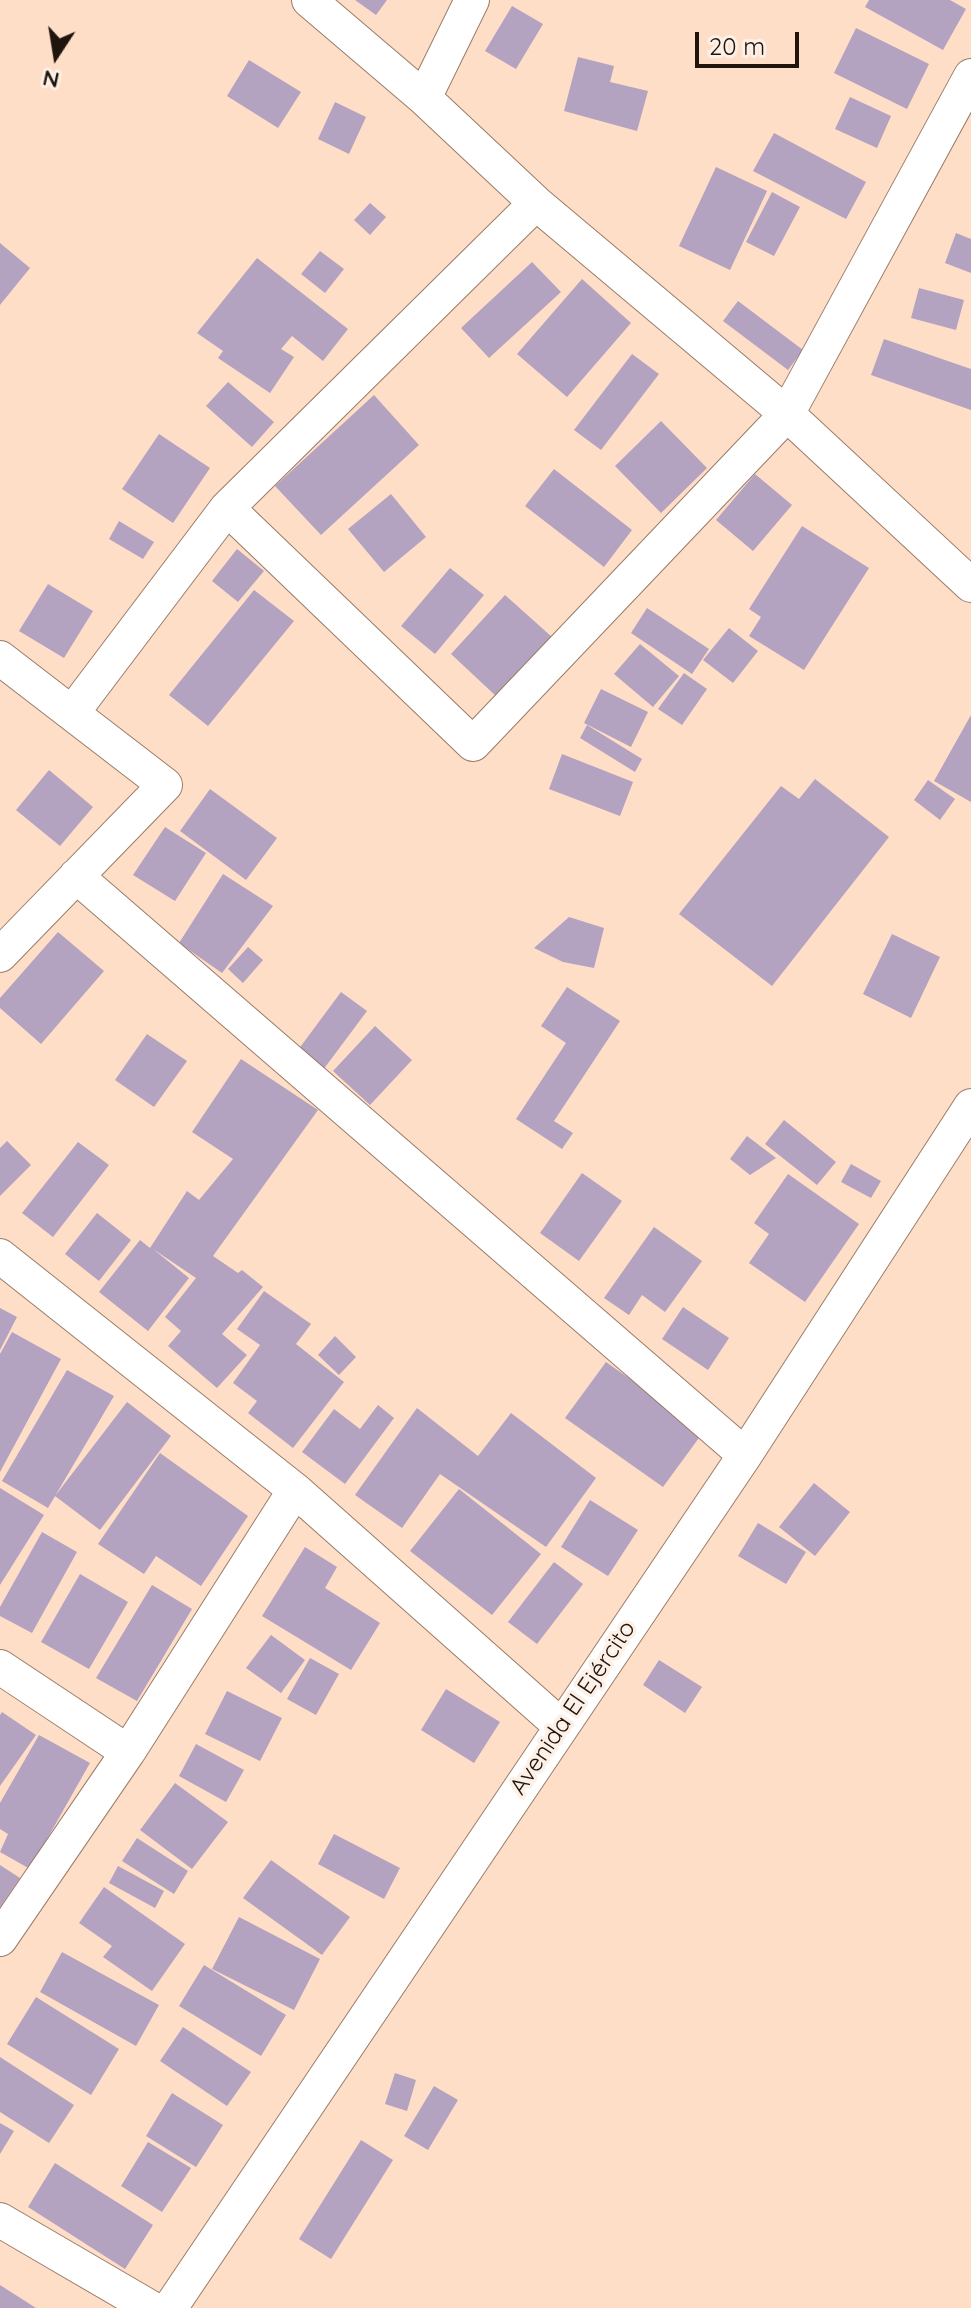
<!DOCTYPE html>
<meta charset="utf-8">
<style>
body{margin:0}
#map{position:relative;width:971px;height:2308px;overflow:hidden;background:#ffdec8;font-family:Quicksand,sans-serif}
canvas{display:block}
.north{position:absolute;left:16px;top:16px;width:80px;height:80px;-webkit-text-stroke:6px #fdf0e7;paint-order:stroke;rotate:192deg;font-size:22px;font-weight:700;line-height:32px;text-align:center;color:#20150d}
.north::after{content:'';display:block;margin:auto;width:28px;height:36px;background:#20150d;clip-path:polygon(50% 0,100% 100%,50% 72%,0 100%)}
.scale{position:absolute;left:695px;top:32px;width:104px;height:36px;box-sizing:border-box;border:4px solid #20150d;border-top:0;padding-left:10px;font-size:24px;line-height:28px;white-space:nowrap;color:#20150d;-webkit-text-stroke:6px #fdf0e7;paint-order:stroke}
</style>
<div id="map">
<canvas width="971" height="2308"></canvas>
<div class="north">N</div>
<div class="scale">20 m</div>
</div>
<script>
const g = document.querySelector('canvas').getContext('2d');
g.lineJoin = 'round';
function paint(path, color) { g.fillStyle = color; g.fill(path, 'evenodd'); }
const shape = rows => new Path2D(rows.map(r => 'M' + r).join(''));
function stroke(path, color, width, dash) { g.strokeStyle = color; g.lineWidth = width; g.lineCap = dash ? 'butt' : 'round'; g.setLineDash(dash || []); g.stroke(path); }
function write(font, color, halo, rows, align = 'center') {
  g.font = font + ' Quicksand,sans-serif'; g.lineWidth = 7; g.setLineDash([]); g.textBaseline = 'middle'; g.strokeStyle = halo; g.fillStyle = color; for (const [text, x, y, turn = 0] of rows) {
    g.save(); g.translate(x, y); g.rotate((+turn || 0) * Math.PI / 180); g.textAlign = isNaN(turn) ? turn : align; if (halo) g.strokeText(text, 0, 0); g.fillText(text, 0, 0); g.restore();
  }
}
const building = shape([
 [355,0,387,0,376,15],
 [869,0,950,0,966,9,943,50,865,7],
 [512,6,543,24,516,69,485,51],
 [856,28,929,64,907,109,834,73],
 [578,57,614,66,610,82,648,91,637,131,564,111],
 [249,60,301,92,278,128,227,96],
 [850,97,891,116,877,148,835,129],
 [335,102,366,117,349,154,318,139],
 [774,133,866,182,846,219,753,171],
 [716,167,767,191,730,270,679,246],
 [772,192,800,207,774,256,746,242],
 [370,203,386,217,370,235,354,220],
 [956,233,971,239,971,273,945,263],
 [0,243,30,268,0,305],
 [320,251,344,269,325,293,301,274],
 [257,258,348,329,323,361,292,336,281,349,294,357,270,393,218,358,223,351,197,333],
 [532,262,561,292,489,358,461,328],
 [582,279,631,323,567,397,517,354],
 [919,288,964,300,956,330,911,318],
 [738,301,803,350,788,370,723,321],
 [884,339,971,369,971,410,871,375],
 [632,354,659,374,601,450,574,430],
 [228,382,274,422,252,447,206,406],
 [374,395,419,445,321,535,275,486],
 [661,421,707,468,661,513,615,466],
 [159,434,210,468,173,523,122,489],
 [554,469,632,530,604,567,525,506],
 [755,474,792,505,753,551,716,520],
 [391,494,426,537,384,572,348,529],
 [119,521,154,542,143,559,109,539],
 [802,526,869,568,804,670,749,636,761,617,749,609],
 [237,549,264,571,238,602,212,581],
 [450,568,484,595,435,654,401,626],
 [48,584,93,611,64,658,19,631],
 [254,590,294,621,208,726,169,695],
 [505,595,552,637,497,697,451,654],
 [647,608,709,649,692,674,631,633],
 [729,628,758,651,733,683,703,660],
 [640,644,679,676,653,707,614,674],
 [684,673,707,689,682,725,658,709],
 [601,689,648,712,631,747,584,723],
 [971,715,971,802,934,781],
 [587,725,642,759,635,772,580,738],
 [562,754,633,782,620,816,549,789],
 [49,770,93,807,60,846,16,810],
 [815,779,889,837,772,986,679,914,781,786,799,799],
 [928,780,955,799,940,820,914,800],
 [210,789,277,838,246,880,180,831],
 [165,827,206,853,175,901,133,875],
 [223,874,273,906,222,973,179,943],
 [569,917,604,928,594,968,563,962,534,948],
 [58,932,104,971,41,1044,0,1008,0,998],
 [892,934,940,957,911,1018,863,994],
 [248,947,263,960,243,983,228,969],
 [567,987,620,1021,554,1121,573,1133,562,1149,516,1119,566,1043,541,1026],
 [341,992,367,1011,323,1070,298,1050],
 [375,1026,412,1060,370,1105,333,1071],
 [147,1034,187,1061,154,1107,115,1080],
 [241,1059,318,1110,213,1256,238,1273,242,1270,263,1287,222,1334,247,1355,217,1388,168,1346,181,1331,165,1317,196,1278,153,1249,189,1278,148,1331,99,1292,140,1240,150,1248,187,1191,199,1200,233,1159,192,1132],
 [784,1120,836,1162,817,1185,765,1144],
 [747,1136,776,1158,750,1175,730,1159],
 [7,1141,31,1165,0,1196,0,1148],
 [78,1142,109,1165,53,1237,22,1213],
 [851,1164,881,1181,871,1198,841,1182],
 [582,1173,622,1201,579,1261,540,1233],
 [788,1174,859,1224,805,1302,749,1263,769,1234,754,1223],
 [97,1213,131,1240,99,1281,65,1254],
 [654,1227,702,1261,665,1312,642,1295,629,1315,604,1298],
 [264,1291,311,1324,296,1344,344,1382,293,1448,248,1413,257,1401,233,1383,260,1345,237,1329],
 [683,1307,729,1338,708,1370,662,1339],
 [0,1308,17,1317,0,1350],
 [12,1332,61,1359,0,1472,0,1354],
 [335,1336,356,1357,339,1375,318,1355],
 [606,1362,704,1431,663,1487,565,1418],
 [67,1370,114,1396,48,1508,2,1481],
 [127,1402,171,1436,100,1530,55,1496],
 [378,1405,394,1418,345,1484,302,1452,334,1409,360,1429],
 [417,1408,478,1456,511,1413,596,1478,546,1547,440,1474,402,1528,355,1495],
 [160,1453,248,1516,201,1586,156,1556,144,1574,98,1544],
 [814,1483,850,1512,815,1556,779,1527],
 [0,1488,44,1515,0,1585],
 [459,1489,541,1554,492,1615,410,1551],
 [590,1500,638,1530,608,1576,561,1547],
 [758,1523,806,1552,786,1584,738,1556],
 [42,1532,77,1552,32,1633,0,1616,0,1607],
 [305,1547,337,1567,325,1588,380,1623,351,1670,262,1616],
 [554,1562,583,1584,537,1644,508,1622],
 [80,1574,128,1602,89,1669,41,1642],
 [152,1585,192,1609,137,1701,96,1678],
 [271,1635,305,1660,281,1693,246,1668],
 [310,1658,339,1674,316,1715,287,1699],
 [659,1660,702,1687,685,1713,643,1685],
 [446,1689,500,1722,474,1763,421,1730],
 [227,1691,282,1718,260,1761,205,1734],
 [2,1712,36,1735,0,1786,0,1715],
 [39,1735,90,1763,30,1869,0,1852,8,1834,0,1829,0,1803],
 [196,1744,244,1770,226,1802,179,1776],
 [175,1783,228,1822,192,1869,140,1830],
 [334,1834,400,1868,384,1899,318,1864],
 [137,1838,188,1871,174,1894,122,1861],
 [271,1860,350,1917,322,1955,243,1898],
 [0,1865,20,1878,0,1907],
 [118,1866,164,1891,155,1908,109,1883],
 [104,1887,185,1944,152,1991,103,1957,112,1946,79,1923],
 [239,1917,320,1959,294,2010,212,1969],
 [62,1952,159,2005,136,2046,40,1992],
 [204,1965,286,2015,261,2056,179,2006],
 [36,1997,119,2049,91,2095,7,2044],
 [183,2027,251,2072,227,2106,160,2061],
 [0,2057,74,2105,49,2143,0,2112],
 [395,2073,416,2080,407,2111,385,2104],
 [434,2086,458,2100,428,2150,404,2136],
 [172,2093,223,2125,196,2167,146,2136],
 [0,2123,14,2131,0,2154],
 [361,2140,393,2160,331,2259,299,2239],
 [148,2142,191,2168,162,2212,121,2186],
 [55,2163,153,2225,125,2269,28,2207],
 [0,2285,36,2308,0,2308]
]);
const minor = shape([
 [309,0,424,98,536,203,787,414,971,585],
 [424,98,472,0],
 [227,508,473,744,787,414,971,76],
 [0,658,165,785,0,955],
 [72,713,227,508,536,203],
 [76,876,745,1455],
 [0,1256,295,1490,561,1726],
 [0,1667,128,1752],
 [0,1939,128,1752,295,1490],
 [0,2220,151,2308],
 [170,2308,745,1455,971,1106]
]);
const streetNames = [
 ["Avenida El Ejército",573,1708,-56]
];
paint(building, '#b3a2c0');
stroke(minor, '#997c68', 36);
stroke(minor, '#fff', 34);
write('24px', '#20150d', '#fdf0e7', streetNames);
</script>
